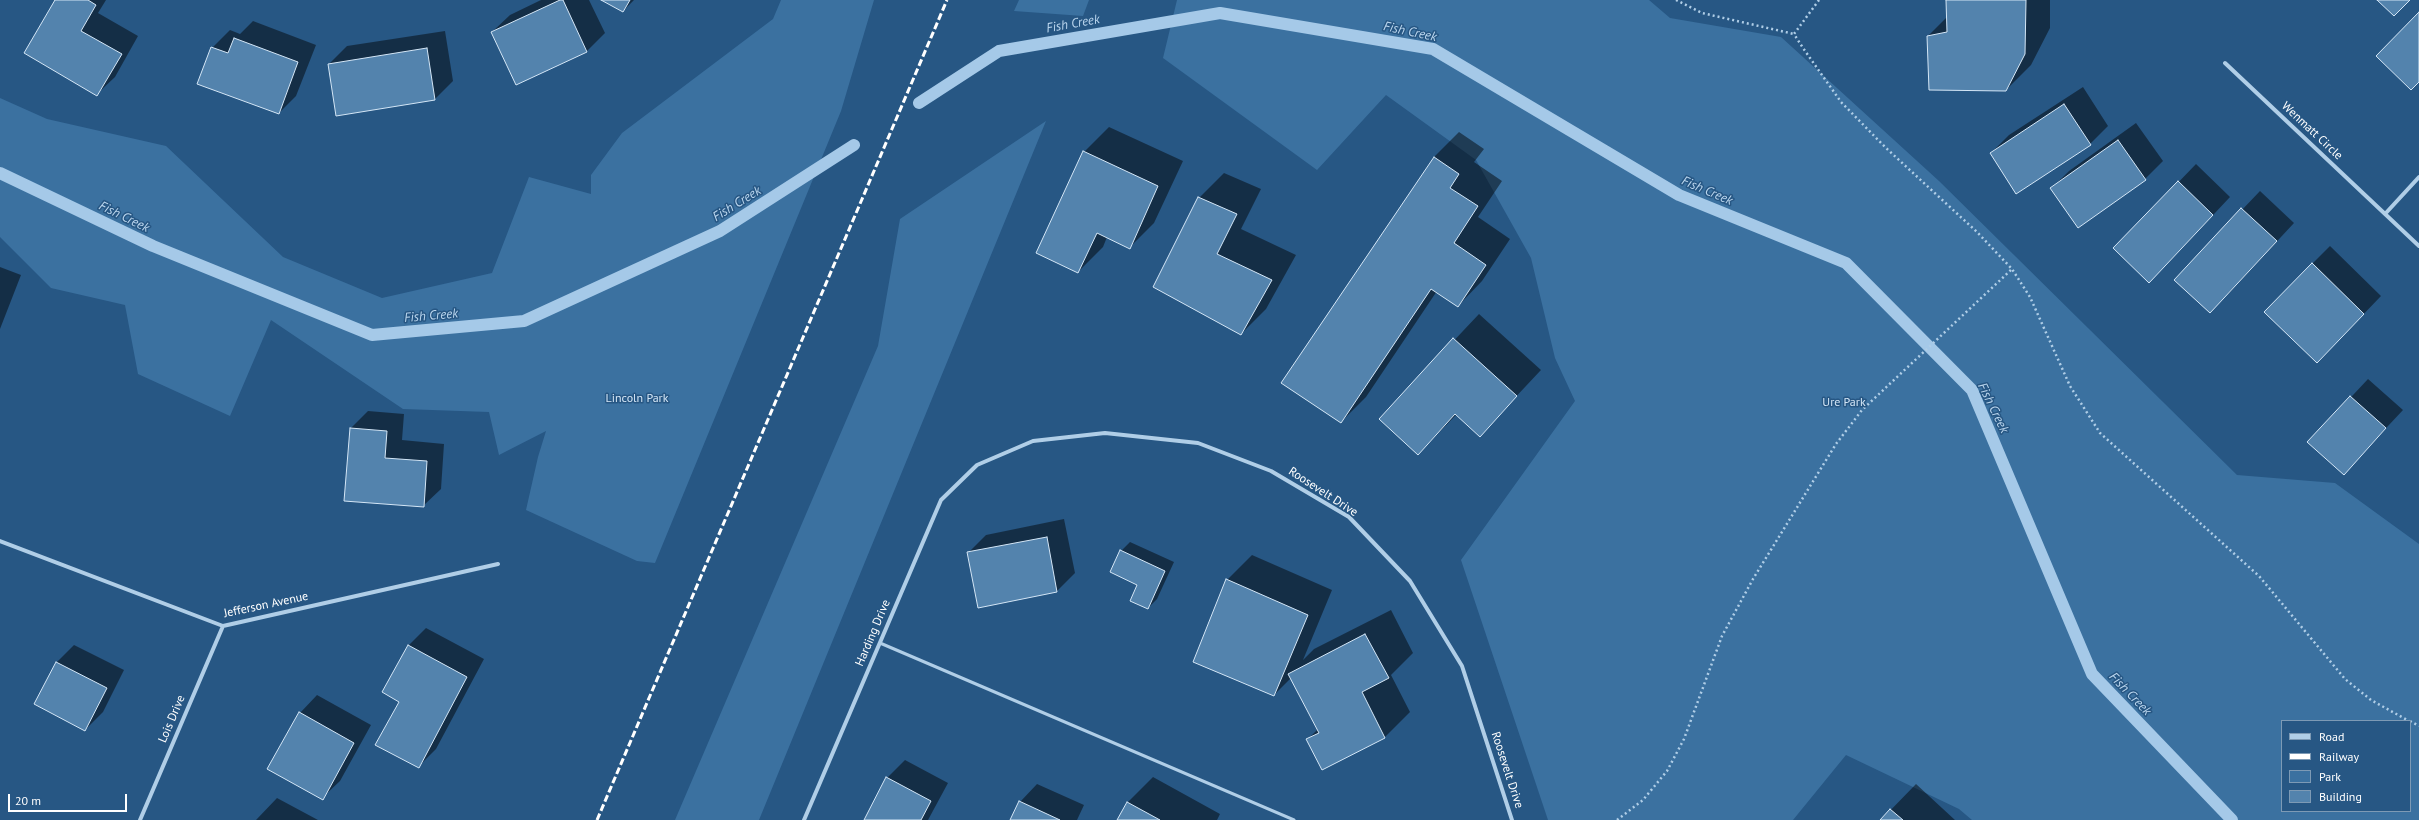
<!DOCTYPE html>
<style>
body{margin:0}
#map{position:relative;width:2419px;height:820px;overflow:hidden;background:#275784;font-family:"PT Sans",sans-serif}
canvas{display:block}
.legend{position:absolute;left:2281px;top:720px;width:130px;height:92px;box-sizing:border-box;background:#275784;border:1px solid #7d9ab5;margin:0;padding:5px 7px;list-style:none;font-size:12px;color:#fff}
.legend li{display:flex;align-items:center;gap:8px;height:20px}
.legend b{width:20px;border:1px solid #7d9ab5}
.scale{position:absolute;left:8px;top:794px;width:119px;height:18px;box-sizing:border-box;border:2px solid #fff;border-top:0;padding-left:5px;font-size:12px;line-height:14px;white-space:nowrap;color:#fff;-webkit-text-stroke:3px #275784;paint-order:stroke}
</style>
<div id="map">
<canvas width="2419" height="820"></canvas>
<ul class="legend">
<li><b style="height:5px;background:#b0cee7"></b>Road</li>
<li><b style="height:5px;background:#fff"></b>Railway</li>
<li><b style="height:11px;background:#3b71a0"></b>Park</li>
<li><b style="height:11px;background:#5383ad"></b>Building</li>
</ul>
<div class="scale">20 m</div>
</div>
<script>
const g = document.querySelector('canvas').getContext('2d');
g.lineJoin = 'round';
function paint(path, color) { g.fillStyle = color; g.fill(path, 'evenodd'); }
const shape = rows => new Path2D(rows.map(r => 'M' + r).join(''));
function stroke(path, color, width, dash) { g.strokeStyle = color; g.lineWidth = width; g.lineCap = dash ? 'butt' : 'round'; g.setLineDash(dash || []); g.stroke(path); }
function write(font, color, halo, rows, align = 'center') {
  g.font = font + ' "PT Sans",sans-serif'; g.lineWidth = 3; g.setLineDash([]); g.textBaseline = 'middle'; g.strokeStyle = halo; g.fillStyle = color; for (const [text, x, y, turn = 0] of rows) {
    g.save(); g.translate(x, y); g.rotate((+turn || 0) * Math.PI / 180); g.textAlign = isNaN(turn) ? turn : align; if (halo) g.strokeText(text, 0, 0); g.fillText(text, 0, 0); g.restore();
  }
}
const green = shape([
 [781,0,874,0,841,111,655,563,637,561,526,510,538,457,546,431,499,455,489,412,403,409,271,320,230,416,138,374,125,305,51,288,0,237,0,98,47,119,166,146,283,257,382,298,492,273,529,177,591,194,591,175,622,133,773,19],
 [1019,0,1089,0,1083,16,1014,11],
 [1177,0,1649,0,1670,18,1781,37,1939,181,2237,475,2335,483,2419,544,2419,820,1972,820,1959,809,1846,755,1793,820,1548,820,1461,560,1575,401,1555,358,1531,258,1476,160,1386,95,1317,170,1163,58],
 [2282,721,2410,721,2410,811,2282,811],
 [1046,121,759,820,675,820,878,346,900,219]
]);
const shadow = shape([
 [56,0,106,0,98,13,138,36,115,77,97,94],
 [541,0,589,0,605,33,587,51,516,84,492,32,510,15],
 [603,0,634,0,623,11],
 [1947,0,2050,0,2050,28,2031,65,2006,90,1928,36,1947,17],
 [253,21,316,45,296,96,279,113,212,48,230,30,240,34],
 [445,31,453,81,435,99,337,115,329,64,347,46],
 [2083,87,2108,126,2090,144,1991,153,2009,135],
 [2136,123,2163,161,2145,179,2078,227,2051,189,2069,171],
 [1109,127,1183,161,1154,223,1129,248,1107,237,1103,247,1078,272,1084,152],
 [1459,132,1484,149,1474,162,1502,181,1478,217,1510,239,1482,281,1458,306,1437,291,1366,397,1341,422,1434,157],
 [2196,164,2230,197,2167,264,2115,248],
 [1224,173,1261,189,1241,229,1296,255,1266,309,1241,334,1199,198],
 [2260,191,2294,223,2228,294,2176,279],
 [2330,246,2381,296,2335,344,2312,264],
 [0,267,21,275,0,329],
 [1479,314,1541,370,1480,435,1457,414,1418,454,1380,419],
 [2368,379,2403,410,2344,473,2309,442],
 [368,411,404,414,402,440,444,444,441,489,423,506,350,429],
 [1064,519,1075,573,1057,591,978,607,968,553,986,535],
 [1130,542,1174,562,1157,599,1148,608,1139,584,1121,551],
 [1252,555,1332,590,1303,660,1314,649,1391,610,1413,653,1391,675,1410,712,1385,737,1323,769,1307,740,1318,729,1291,678,1274,695,1227,580],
 [426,628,484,659,436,749,418,767,400,701,383,692,409,645],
 [74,645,124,670,103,712,85,730,57,662],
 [317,695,371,725,340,781,322,798,300,713],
 [905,760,948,783,928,820,865,820,887,778],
 [1153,777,1220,814,1217,820,1118,820,1128,802],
 [1037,784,1084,805,1077,820,1011,820,1020,802],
 [1916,784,1955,820,1881,820],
 [277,798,318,820,256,820]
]);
const stream = shape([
 [919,103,999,51,1220,13,1433,49,1679,195,1846,263,1972,390,2092,674,2232,820],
 [0,173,153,246,372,335,524,321,720,231,854,145]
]);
const building = shape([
 [55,0,88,0,96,5,81,31,122,54,97,96,24,53,55,0],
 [560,0,563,0,587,52,516,85,491,32,560,0],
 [601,0,630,0,623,12,601,0],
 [1946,0,2026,0,2025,54,2006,91,1929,90,1927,36,1947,32,1946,0],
 [2377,0,2410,0,2394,16,2377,0],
 [2419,12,2419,82,2411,90,2376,56,2419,12],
 [234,38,298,62,279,114,197,84,211,47,228,53,234,38],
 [427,48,435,100,336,116,328,64,427,48],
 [2064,104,2091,145,2016,194,1990,153,2064,104],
 [2118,140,2146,180,2078,228,2050,188,2118,140],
 [1083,151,1158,186,1130,249,1097,233,1078,273,1036,253,1083,151],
 [1434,157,1459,174,1450,188,1478,206,1454,243,1486,265,1458,307,1431,289,1341,423,1281,383,1434,157],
 [2178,181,2213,215,2149,283,2113,248,2178,181],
 [1198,197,1237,214,1217,254,1272,280,1241,335,1153,287,1198,197],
 [2241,208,2277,241,2210,313,2174,280,2241,208],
 [2312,263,2364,314,2317,363,2264,312,2312,263],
 [1453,338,1517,396,1480,437,1455,414,1418,455,1379,419,1453,338],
 [2350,396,2386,428,2344,475,2307,442,2350,396],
 [350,428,387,431,385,458,427,461,424,507,344,501,350,428],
 [1047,537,1057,592,978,608,967,552,1047,537],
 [1120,550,1165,571,1148,609,1130,601,1137,585,1110,572,1120,550],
 [1226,579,1308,615,1274,696,1193,662,1226,579],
 [1365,634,1389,678,1362,692,1385,738,1322,770,1306,739,1319,733,1288,674,1365,634],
 [408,645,467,677,419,768,375,745,399,702,382,692,408,645],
 [56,662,107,688,85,731,34,704,56,662],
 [299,712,354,743,323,800,267,769,299,712],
 [886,777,931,801,921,820,864,820,886,777],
 [1019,801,1060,820,1010,820,1019,801],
 [1127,802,1160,820,1117,820,1127,802],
 [1890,809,1903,820,1880,820,1890,809]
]);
const path = shape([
 [1676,0,1702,13,1794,34],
 [1819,0,1794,34,1803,48,1841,102,1886,148,1977,232,2012,269,2030,297,2070,386,2100,433,2259,576,2345,679,2371,700,2409,721],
 [2410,721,2419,726],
 [1617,820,1643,800,1667,771,1684,739,1722,636,1753,579,1836,444,1862,410,2012,269]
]);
const service = shape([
 [880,643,1294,820]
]);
const minor = shape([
 [2225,63,2419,246],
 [2385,214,2419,177],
 [0,541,223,626,498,564],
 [140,820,223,626],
 [804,820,941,500,977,465,1033,441,1105,433,1198,443,1271,471,1349,517,1410,581,1462,666,1512,820]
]);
const rail = shape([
 [597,820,947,0]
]);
const streetNames = [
 ["Wenmatt Circle",2312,131,43],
 ["Roosevelt Drive",1323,492,33],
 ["Jefferson Avenue",266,605,-12],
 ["Harding Drive",873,633,-67],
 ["Lois Drive",172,719,-67],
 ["Roosevelt Drive",1507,770,72]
];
const parkNames = [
 ["Lincoln Park",637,399],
 ["Ure Park",1844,403]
];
const waterNames = [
 ["Fish Creek",1073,24,-10],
 ["Fish Creek",1410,32,12],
 ["Fish Creek",1707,191,23],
 ["Fish Creek",737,204,-32],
 ["Fish Creek",124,217,26],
 ["Fish Creek",431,316,-5],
 ["Fish Creek",1993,408,64],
 ["Fish Creek",2130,694,46]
];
paint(green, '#3b71a0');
paint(shadow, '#0007');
stroke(stream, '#a5c9e8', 12);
paint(building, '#5383ad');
stroke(building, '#d4e6f6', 1);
stroke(path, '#b0cee7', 2.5, [2, 3]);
stroke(service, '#b0cee7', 3);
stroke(minor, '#b0cee7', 4);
stroke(rail, '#fff', 3, [7, 3]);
write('12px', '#fff', '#275784', streetNames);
write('12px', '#d4e6f6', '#275784', parkNames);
write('italic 13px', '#bcd7ef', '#275784', waterNames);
</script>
